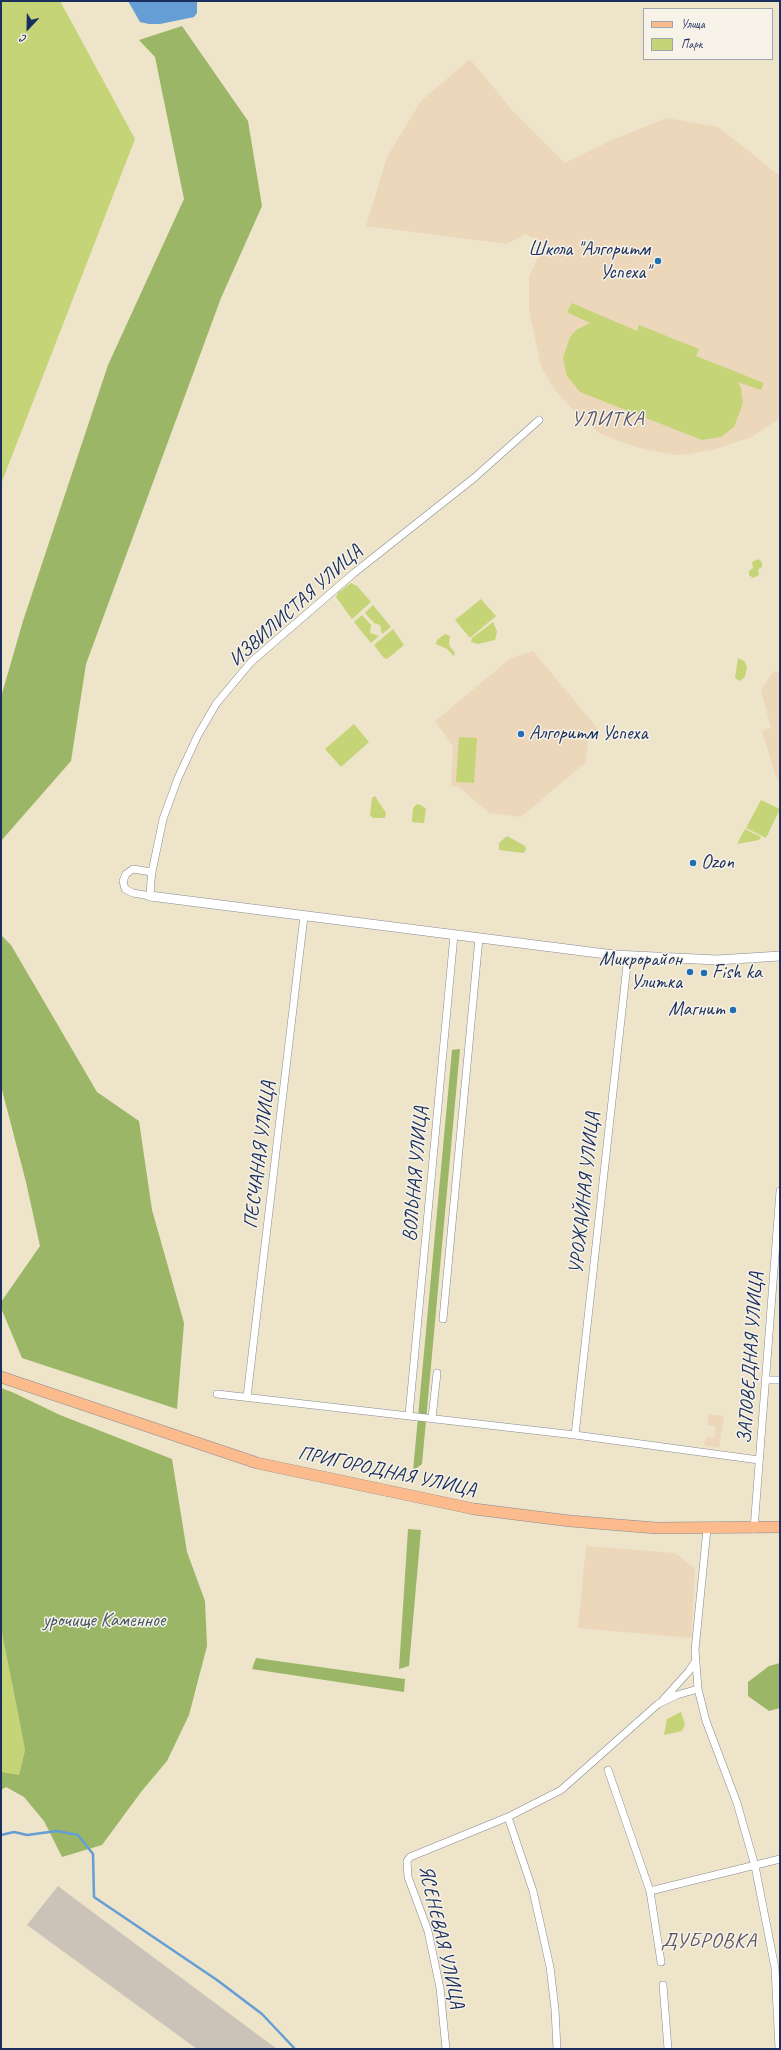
<!DOCTYPE html>
<meta charset="utf-8">
<style>
body{margin:0}
#map{position:relative;width:781px;height:2050px;overflow:hidden;background:#eee4c9;font-family:Caveat,sans-serif}
canvas{display:block}
.frame{position:absolute;inset:0;border:2px solid #1b2f5e;pointer-events:none}
.legend{position:absolute;left:643px;top:8px;width:130px;height:52px;box-sizing:border-box;background:#f7f3e8;border:1px solid #9fa5b1;margin:0;padding:5px 7px;list-style:none;font-size:12px;color:#1b2f5e}
.legend li{display:flex;align-items:center;gap:8px;height:20px}
.legend b{width:20px;border:1px solid #9fa5b1}
.north{position:absolute;left:8px;top:8px;width:40px;height:40px;-webkit-text-stroke:3px #f7f3e8;paint-order:stroke;rotate:202deg;font-size:11px;font-weight:700;line-height:16px;text-align:center;color:#1b2f5e}
.north::after{content:'';display:block;margin:auto;width:14px;height:18px;background:#1b2f5e;clip-path:polygon(50% 0,100% 100%,50% 72%,0 100%)}
</style>
<div id="map">
<canvas width="781" height="2050"></canvas>
<div class="frame"></div>
<ul class="legend">
<li><b style="height:5px;background:#fbbb8c"></b>Улица</li>
<li><b style="height:11px;background:#c4d476"></b>Парк</li>
</ul>
<div class="north">С</div>
</div>
<script>
const g = document.querySelector('canvas').getContext('2d');
g.lineJoin = 'round';
function paint(path, color) { g.fillStyle = color; g.fill(path, 'evenodd'); }
const shape = rows => new Path2D(rows.map(r => 'M' + r).join(''));
function stroke(path, color, width, dash) { g.strokeStyle = color; g.lineWidth = width; g.lineCap = dash ? 'butt' : 'round'; g.setLineDash(dash || []); g.stroke(path); }
function write(font, color, halo, rows, align = 'center') {
  g.font = font + ' Caveat,sans-serif'; g.lineWidth = 3; g.setLineDash([]); g.textBaseline = 'middle'; g.strokeStyle = halo; g.fillStyle = color; for (const [text, x, y, turn = 0] of rows) {
    g.save(); g.translate(x, y); g.rotate((+turn || 0) * Math.PI / 180); g.textAlign = isNaN(turn) ? turn : align; if (halo) g.strokeText(text, 0, 0); g.fillText(text, 0, 0); g.restore();
  }
}
const built = shape([
 [470,59,512,110,565,163,614,139,667,118,718,127,780,176,780,418,752,437,715,449,689,454,677,455,643,449,621,442,599,433,575,412,553,388,541,366,529,311,529,277,544,243,525,234,507,244,366,226,387,157,421,101],
 [533,651,598,729,596,739,591,738,588,742,586,762,521,817,489,813,459,787,451,786,453,746,435,721,511,658],
 [780,671,780,782,775,774,762,731,771,728,761,690,773,672],
 [709,1414,724,1416,719,1448,704,1445,706,1437,714,1438,716,1426,707,1425],
 [586,1546,675,1553,695,1569,691,1638,578,1628]
]);
const industrial = shape([
 [58,1886,79,1902,277,2049,197,2049,27,1925]
]);
const green = shape([
 [1,1,60,1,135,139,1,484],
 [572,303,637,331,639,325,699,349,696,356,764,383,761,390,738,382,741,388,743,403,734,427,721,437,702,440,580,392,567,376,563,358,570,337,576,330,590,323,567,312],
 [758,559,762,562,762,567,758,570,759,575,753,578,749,575,749,571,753,568,752,562],
 [351,583,357,586,371,602,352,619,336,597,338,593],
 [481,599,496,616,470,638,455,620],
 [373,605,391,627,382,634,380,625,374,623,365,613],
 [362,615,371,625,370,633,379,636,371,643,354,622],
 [493,622,497,631,495,640,478,644,471,642,472,638],
 [393,629,404,645,387,659,384,658,374,645],
 [445,634,450,636,449,645,455,653,454,656,447,649,436,644,437,640],
 [738,658,744,661,747,666,745,677,740,681,735,678],
 [354,724,369,742,341,767,325,749],
 [459,737,477,738,474,783,456,782],
 [375,796,386,813,385,818,373,818,370,815,372,798],
 [761,800,780,809,766,838,746,828],
 [417,804,421,805,426,809,424,823,412,822,413,808],
 [745,829,761,837,759,840,737,844],
 [507,836,525,846,526,850,523,853,499,850,499,843],
 [1,1608,12,1684,25,1750,19,1775,1,1777],
 [681,1712,685,1724,682,1731,664,1735,667,1719]
]);
const forest = shape([
 [182,26,248,121,262,206,221,298,86,664,71,761,1,841,1,697,23,621,108,365,184,199,155,57,139,40],
 [1,935,11,945,97,1092,139,1121,152,1210,184,1323,177,1409,22,1358,1,1308,1,1302,40,1246,26,1182,1,1086],
 [460,1049,422,1464,413,1471,452,1050],
 [1,1388,12,1392,60,1415,172,1459,187,1552,205,1601,207,1646,189,1715,167,1761,141,1792,102,1845,62,1857,44,1821,24,1797,6,1787,1,1790,1,1772,19,1775,25,1750,1,1627],
 [408,1529,421,1530,409,1666,399,1669],
 [256,1658,405,1679,404,1692,252,1669],
 [780,1663,780,1708,769,1711,748,1696,748,1682,769,1666]
]);
const water = shape([
 [128,1,197,1,197,13,194,17,160,24,149,24,140,22]
]);
const stream = shape([
 [1,1835,14,1832,27,1835,57,1831,78,1835,93,1854,94,1897,217,1980,262,2014,295,2049]
]);
const minor = shape([
 [152,872,133,869,126,874,123,881,125,889,133,893,150,896,151,880,152,872,163,819,178,778,198,735,216,704,251,662,354,573,474,478,539,420],
 [443,1319,479,938],
 [765,1380,780,1380],
 [217,1394,575,1435,759,1460],
 [247,1397,304,916],
 [409,1415,454,935],
 [432,1418,437,1373],
 [575,1435,628,956],
 [707,1529,695,1650,698,1689,706,1721,737,1803,755,1866,775,1968,779,2049],
 [754,1529,780,1191],
 [663,1700,689,1671,695,1662],
 [608,1770,650,1891,661,1962],
 [650,1891,780,1859],
 [663,1985,668,2049],
 [446,2049,440,1988,428,1931,408,1877,407,1861,410,1857,508,1817],
 [557,2049,555,2009,550,1967,533,1891,508,1817,561,1790,658,1704,677,1695,698,1689]
]);
const tertiary = shape([
 [150,896,614,955,717,960,780,956]
]);
const primary = shape([
 [1,1377,257,1463,474,1509,570,1521,656,1528,780,1527]
]);
const markers = [
 [658,261,4,"#1f6fb2"],
 [521,734,4,"#1f6fb2"],
 [693,863,4,"#1f6fb2"],
 [690,972,4,"#1f6fb2"],
 [704,973,4,"#1f6fb2"],
 [733,1010,4,"#1f6fb2"]
];
const poiNames = [
 ["Школа \"Алгоритм",650,250],
 ["Успеха\"",650,273],
 ["Алгоритм Успеха",529,734,"left"],
 ["Ozon",701,863,"left"],
 ["Микрорайон",682,960],
 ["Улитка",682,983],
 ["Fish ka",712,973,"left"],
 ["Магнит",725,1010]
];
const streetNames = [
 ["ИЗВИЛИСТАЯ УЛИЦА",296,606,-42],
 ["ПЕСЧАНАЯ УЛИЦА",260,1155,-83],
 ["ВОЛЬНАЯ УЛИЦА",416,1174,-85],
 ["УРОЖАЙНАЯ УЛИЦА",585,1193,-84],
 ["ЗАПОВЕДНАЯ УЛИЦА",751,1358,-86],
 ["ПРИГОРОДНАЯ УЛИЦА",387,1472,12],
 ["ЯСЕНЕВАЯ УЛИЦА",441,1937,77]
];
const parkNames = [
 ["урочище Каменное",104,1621]
];
const neighbourhoodNames = [
 ["УЛИТКА",608,419],
 ["ДУБРОВКА",709,1941]
];
paint(built, '#ecd7ba');
paint(industrial, '#cbc2b8');
paint(green, '#c4d476');
paint(forest, '#9bb667');
paint(water, '#659ed4');
stroke(stream, '#659ed4', 2.5);
stroke(minor, '#848a94', 8);
stroke(tertiary, '#848a94', 10);
stroke(primary, '#848a94', 12);
stroke(minor, '#fff', 7);
stroke(tertiary, '#fff', 9);
stroke(primary, '#fbbb8c', 11);
for (const [x, y, r, color] of markers) { const dot = new Path2D(); dot.arc(x, y, r, 0, 2 * Math.PI); g.fillStyle = color; g.fill(dot); stroke(dot, '#f7f3e8', 1.5); }
write('20px', '#1b2f5e', '#f7f3e8', poiNames, 'right');
write('20px', '#1b2f5e', '#f7f3e8', streetNames);
write('20px', '#455864', '#f7f3e8', parkNames);
g.letterSpacing = '1px';
write('21px', '#585468', '#f7f3e8', neighbourhoodNames);
g.letterSpacing = '0px';
</script>
